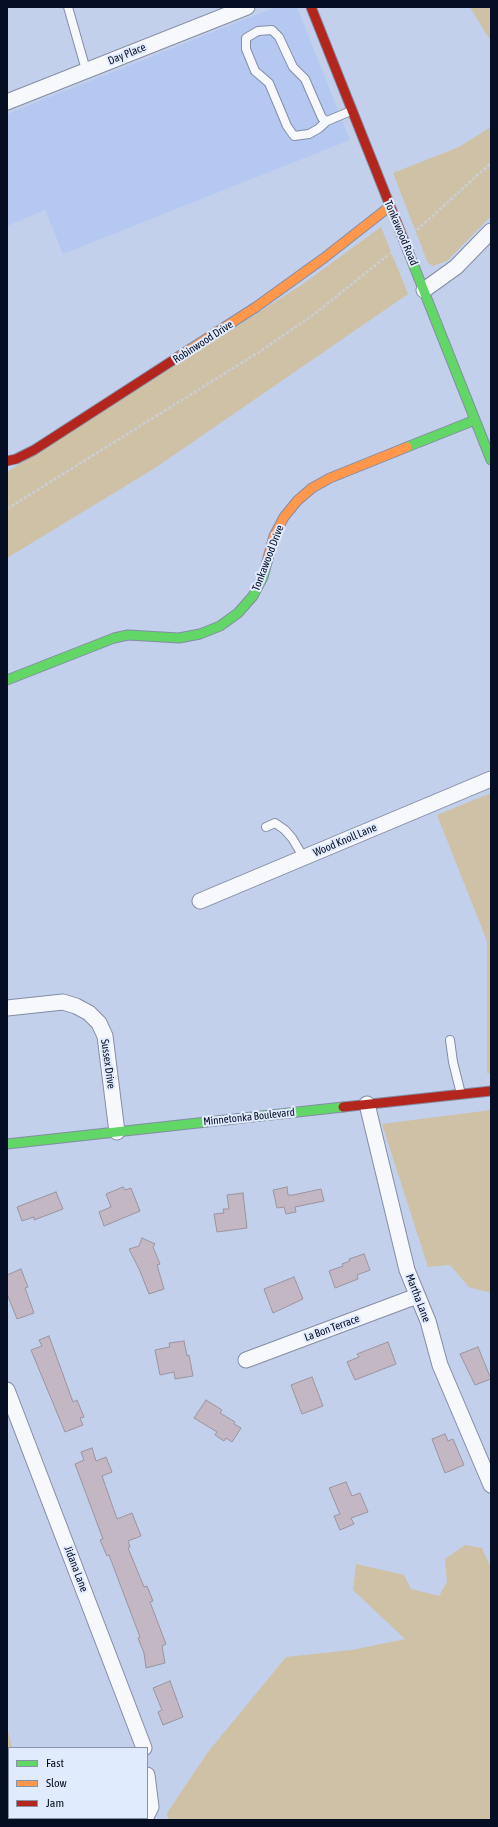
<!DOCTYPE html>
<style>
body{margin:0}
#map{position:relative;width:498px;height:1827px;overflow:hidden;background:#c3d0eb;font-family:"Asap Condensed",sans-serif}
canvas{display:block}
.frame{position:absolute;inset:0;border:8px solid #060e24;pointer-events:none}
.legend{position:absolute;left:8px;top:1747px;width:140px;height:72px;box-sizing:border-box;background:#e1ebfe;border:1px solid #8993a7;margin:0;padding:5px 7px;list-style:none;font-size:12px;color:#060e24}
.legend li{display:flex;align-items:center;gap:8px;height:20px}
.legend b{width:20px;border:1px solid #8993a7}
</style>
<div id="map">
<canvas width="498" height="1827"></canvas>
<div class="frame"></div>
<ul class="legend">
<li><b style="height:5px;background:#63d668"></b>Fast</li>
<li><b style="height:5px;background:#ff974d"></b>Slow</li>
<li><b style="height:5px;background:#b3261e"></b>Jam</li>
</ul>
</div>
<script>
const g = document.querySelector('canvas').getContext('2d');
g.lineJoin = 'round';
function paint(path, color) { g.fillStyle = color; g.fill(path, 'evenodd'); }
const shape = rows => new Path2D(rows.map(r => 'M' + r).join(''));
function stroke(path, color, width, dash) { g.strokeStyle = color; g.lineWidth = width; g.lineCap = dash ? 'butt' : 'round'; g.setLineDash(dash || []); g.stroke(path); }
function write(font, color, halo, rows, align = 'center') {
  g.font = font + ' "Asap Condensed",sans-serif'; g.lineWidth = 4; g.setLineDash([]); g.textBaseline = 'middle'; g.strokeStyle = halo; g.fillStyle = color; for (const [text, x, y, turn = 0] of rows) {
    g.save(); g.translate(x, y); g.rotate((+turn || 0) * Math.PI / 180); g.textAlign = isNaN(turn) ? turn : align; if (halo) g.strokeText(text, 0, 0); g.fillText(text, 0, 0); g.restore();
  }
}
const built = shape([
 [276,7,297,7,350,140,63,254,45,210,7,226,7,114]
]);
const green = shape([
 [470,7,491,7,491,41,485,32],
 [491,127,491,216,447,261,433,266,428,263,393,173,459,147],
 [381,227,408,294,155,468,7,558,7,472,300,286],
 [491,793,491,1073,487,1073,487,941,437,815],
 [491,1110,491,1293,469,1287,450,1265,428,1267,382,1124],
 [465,1545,482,1548,491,1568,491,1820,168,1820,167,1813,208,1752,286,1657,352,1650,405,1639,353,1590,356,1564,404,1575,411,1589,439,1596,447,1582,445,1559],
 [7,1727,12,1748,9,1748,7,1820]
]);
const building = shape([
 [123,1187,125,1190,131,1188,140,1211,104,1226,99,1212,111,1207,106,1194,123,1187],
 [287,1187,288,1195,293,1195,321,1189,324,1201,295,1207,296,1212,286,1214,284,1207,277,1208,273,1190,287,1187],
 [56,1192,63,1209,34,1220,34,1217,22,1221,17,1207,56,1192],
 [243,1193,247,1228,217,1232,214,1214,224,1213,223,1209,229,1209,227,1195,243,1193],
 [142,1238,155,1244,153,1247,160,1264,157,1265,164,1289,149,1294,140,1271,129,1249,139,1246,142,1238],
 [364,1254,370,1270,357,1275,358,1279,335,1288,329,1271,343,1266,342,1264,350,1261,349,1259,364,1254],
 [21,1269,28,1287,25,1288,34,1313,17,1319,7,1294,7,1275,21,1269],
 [294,1277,303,1299,273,1313,264,1289,294,1277],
 [49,1336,73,1402,77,1400,84,1417,80,1418,83,1425,65,1432,31,1350,42,1346,39,1340,49,1336],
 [184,1341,187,1356,189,1355,193,1376,175,1379,174,1372,160,1375,155,1350,170,1347,169,1343,184,1341],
 [388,1342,396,1364,355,1380,347,1362,359,1357,357,1354,388,1342],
 [478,1347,491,1379,475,1385,460,1354,478,1347],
 [312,1377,323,1406,302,1414,291,1385,312,1377],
 [206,1400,222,1410,220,1413,235,1422,234,1424,241,1428,232,1442,226,1438,224,1441,215,1435,217,1432,194,1418,206,1400],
 [445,1434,448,1441,453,1439,464,1465,445,1473,432,1439,445,1434],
 [92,1448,96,1461,106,1457,112,1472,102,1476,117,1519,132,1513,141,1536,128,1541,130,1547,128,1548,144,1587,147,1586,153,1601,150,1602,166,1644,162,1646,165,1663,146,1668,144,1653,138,1638,140,1637,109,1555,107,1556,100,1540,103,1539,75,1464,84,1460,81,1452,92,1448],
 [346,1482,352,1496,360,1493,368,1512,351,1518,354,1524,340,1530,334,1516,340,1514,329,1488,346,1482],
 [170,1681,183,1717,163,1725,158,1712,162,1710,153,1688,170,1681]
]);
const path = shape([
 [417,230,491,163],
 [7,509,259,352,313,315,392,252]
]);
const lane = shape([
 [68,7,86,70],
 [327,121,322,118,305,79,293,67,279,37,272,30,258,31,246,38,246,49,255,71,269,83,287,126,294,136,309,134,318,129,327,121,351,111],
 [266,827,275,823,285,830,292,838,304,858],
 [450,1040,453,1062,461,1094]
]);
const street = shape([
 [7,102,247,7],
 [424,290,456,267,491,231],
 [200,901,491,779],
 [7,1008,63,1002,76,1006,89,1013,99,1023,105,1036,117,1132],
 [367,1104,407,1270,428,1321,440,1365,491,1485],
 [246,1360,417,1296],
 [7,1390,144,1748],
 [147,1775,151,1807,147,1815]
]);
const fast = shape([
 [408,251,491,460],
 [407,447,475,420],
 [7,680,114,638,128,635,179,638,200,634,220,626,238,613,253,596,263,577,267,562],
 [7,1144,343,1107]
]);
const slow = shape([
 [178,357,256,307,324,258,389,207],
 [267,562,274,536,284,517,297,501,312,488,330,478,407,447]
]);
const jam = shape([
 [311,7,408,251],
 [7,461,16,459,34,450,178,357],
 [343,1107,491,1091]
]);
const streetNames = [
 ["Day Place",127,54,-22],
 ["Tonkawood Road",401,233,67],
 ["Robinwood Drive",203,342,-33],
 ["Tonkawood Drive",268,558,-69],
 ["Wood Knoll Lane",345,840,-23],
 ["Sussex Drive",108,1064,82],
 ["Minnetonka Boulevard",249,1117,-6],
 ["Martha Lane",418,1298,69],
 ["La Bon Terrace",332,1328,-20],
 ["Jidana Lane",76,1569,69]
];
paint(built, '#b4c8f2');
paint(green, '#cec1a5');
paint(building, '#c2b7c2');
stroke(building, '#9b949f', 1);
stroke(lane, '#838da4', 10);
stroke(street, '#838da4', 17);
stroke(fast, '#838da4', 11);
stroke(slow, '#838da4', 11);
stroke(jam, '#838da4', 11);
stroke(path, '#caced7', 2.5, [3, 2]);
stroke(lane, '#f6f8fc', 8);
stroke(street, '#f6f8fc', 15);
stroke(fast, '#63d668', 9);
stroke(slow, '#ff974d', 9);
stroke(jam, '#b3261e', 9);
write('11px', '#060e24', '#e1ebfe', streetNames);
</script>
